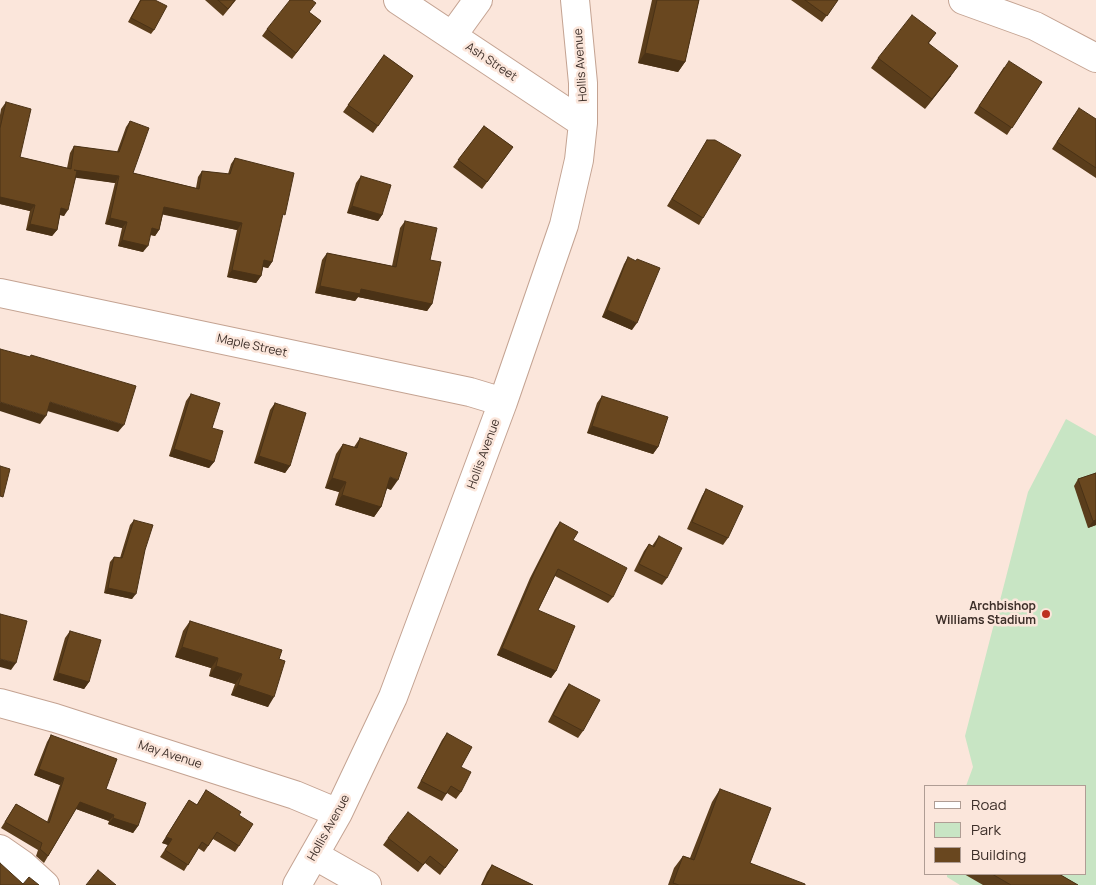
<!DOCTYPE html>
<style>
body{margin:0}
#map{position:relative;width:1096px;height:885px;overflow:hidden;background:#fbe6db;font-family:Manrope,sans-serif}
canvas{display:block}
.legend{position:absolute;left:924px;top:785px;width:162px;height:90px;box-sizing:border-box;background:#fbe6db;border:1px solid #af9d94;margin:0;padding:6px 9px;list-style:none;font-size:15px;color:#3d2f29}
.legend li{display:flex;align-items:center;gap:10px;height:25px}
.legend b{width:25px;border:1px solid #af9d94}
</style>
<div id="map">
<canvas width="1096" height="885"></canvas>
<ul class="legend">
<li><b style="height:6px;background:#fff"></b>Road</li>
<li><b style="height:14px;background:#c8e5c4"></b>Park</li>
<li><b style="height:14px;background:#69471f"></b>Building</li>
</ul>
</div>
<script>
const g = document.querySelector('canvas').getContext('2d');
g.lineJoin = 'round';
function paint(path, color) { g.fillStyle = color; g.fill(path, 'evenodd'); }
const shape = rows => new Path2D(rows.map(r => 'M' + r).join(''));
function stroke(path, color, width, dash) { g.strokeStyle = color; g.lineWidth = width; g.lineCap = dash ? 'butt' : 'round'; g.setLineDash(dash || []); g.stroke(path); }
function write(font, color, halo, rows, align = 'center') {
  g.font = font + ' Manrope,sans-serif'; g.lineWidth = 5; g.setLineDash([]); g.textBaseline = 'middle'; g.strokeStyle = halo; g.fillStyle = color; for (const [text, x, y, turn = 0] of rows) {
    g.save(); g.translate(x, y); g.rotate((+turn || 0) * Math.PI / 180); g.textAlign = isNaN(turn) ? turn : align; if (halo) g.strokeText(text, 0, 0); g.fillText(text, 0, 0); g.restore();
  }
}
const green = shape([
 [1066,419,1096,436,1096,885,960,885,947,877,947,874,1085,874,1085,786,966,786,973,767,965,736,1028,492]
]);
const minor = shape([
 [398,0,583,123],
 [963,0,1035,26,1096,58],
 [452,36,478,0],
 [0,293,470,392,503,402],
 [0,703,55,718,295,795,338,813],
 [0,849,23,865,45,885],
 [314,855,367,885],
 [297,885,338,813,393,697,503,402,564,225,579,160,583,123,583,83,575,0]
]);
const wall = shape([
 [140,0,155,0,154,30,151,34,128,22],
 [205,0,236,0,223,16],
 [652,0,699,0,685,62,678,72,638,63],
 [791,0,838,0,822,22],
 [309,12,321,21,292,59,262,36,267,29],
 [936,33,929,43,951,76,925,109,871,68,878,58],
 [384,55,413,76,373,133,343,112],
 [1004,67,1042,82,1007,135,974,113],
 [6,102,20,157,67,168,70,153,74,146,117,152,126,127,130,121,133,173,196,188,198,177,202,171,228,174,231,164,235,158,281,220,272,262,268,268,263,267,261,276,256,283,227,277,237,230,163,214,159,230,155,236,150,235,143,252,118,246,122,228,105,224,115,183,76,177,64,216,60,215,57,230,52,236,26,230,30,211,0,204,0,115,1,109],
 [1074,115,1096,119,1096,178,1052,149],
 [484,126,513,147,482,189,453,167],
 [707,140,703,218,699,225,667,206],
 [361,176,382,215,378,221,347,213,356,183],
 [405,221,430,260,432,304,427,311,358,297,355,301,315,293,322,260,327,253,392,266,400,228],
 [628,257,632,330,602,317,624,264],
 [191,394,212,428,214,462,209,468,169,456,186,401],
 [602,396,658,447,653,454,587,433,597,403],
 [275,403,290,466,285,473,254,463,270,410],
 [360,438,391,490,387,488,381,507,374,517,335,505,339,492,325,488,336,454,343,444,354,447],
 [1096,473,1096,525,1088,528,1074,486,1078,479],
 [706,489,728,538,723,545,687,529,702,496],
 [134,520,145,550,132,599,104,593,110,562,114,557,120,558,130,525],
 [560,522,573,540,613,597,608,603,555,576,538,610,556,671,551,678,497,655,530,578,555,529],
 [659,536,667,578,662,585,634,571,644,551,649,544,652,546],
 [190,621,279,659,268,707,231,695,235,684,209,676,211,668,175,657,183,631],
 [70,631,89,682,84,689,53,680,65,638],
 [569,684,583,731,578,738,548,722,564,691],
 [447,733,461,767,461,792,456,799,447,793,442,801,417,788,442,740],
 [51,735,106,789,138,826,133,833,108,824,109,821,76,809,44,863,36,856,38,850,1,828,16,804,47,822,60,785,34,775,47,742],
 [720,789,750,863,805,885,668,885,674,868,683,856,690,858,712,802],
 [206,790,239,815,239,846,235,852,213,839,204,852,198,848,184,871,160,857,168,845,162,843,189,800,197,805],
 [388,838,458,850,440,875,425,863,418,872,383,845],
 [492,865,533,885,481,885,487,872],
 [964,874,1059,874,1078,885,983,885]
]);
const shadedWall = shape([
 [645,53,685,62,678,72,638,63],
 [958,66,951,76,925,109,932,99],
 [74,170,119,176,115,183,70,177],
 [0,197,35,205,30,211,0,204],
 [352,206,382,215,378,221,347,213],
 [164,207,242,223,237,230,160,214],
 [61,208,68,210,64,216,57,214],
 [110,218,127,222,122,228,105,224],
 [30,224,57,230,52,236,26,230],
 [152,228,159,230,155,236,148,234],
 [122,240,148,246,143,252,118,246],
 [264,260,272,262,268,268,260,266],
 [232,270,261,276,256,283,227,277],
 [320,286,361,289,432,304,427,311,358,297,355,301,315,293],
 [607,310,637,323,632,330,602,317],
 [0,402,46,416,40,424,0,411],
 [50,402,124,425,118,432,44,410],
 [592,426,658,447,653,454,587,433],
 [174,449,214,462,209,468,169,456],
 [259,456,290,466,285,473,254,463],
 [390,477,398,480,391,490,383,487],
 [332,478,346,482,339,492,325,488],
 [342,495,381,507,374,517,335,505],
 [1096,520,1096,525,1088,528,1093,521],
 [108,588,136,594,132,599,104,593],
 [182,647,218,658,211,668,175,657],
 [502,648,556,671,551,678,497,655],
 [0,659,16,663,11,670,0,667],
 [216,666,242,674,235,684,209,676],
 [58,673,89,682,84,689,53,680],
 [238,685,274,697,268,707,231,695],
 [39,769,64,778,60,785,34,775],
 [80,802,114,815,109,821,76,809],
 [113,818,138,826,133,833,108,824],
 [166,837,172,839,168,845,162,843]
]);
const building = shape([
 [141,0,155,0,167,6,154,30,131,18,141,0],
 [218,0,235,0,228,9,218,0],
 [290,0,312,0,316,3,309,12,321,21,296,53,267,29,290,0],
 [657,0,699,0,685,62,645,53,657,0],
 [805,0,838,0,827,16,805,0],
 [912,15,936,33,928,43,958,66,932,99,878,58,912,15],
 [384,55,413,76,378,126,348,105,384,55],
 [1009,61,1042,82,1012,128,979,106,1009,61],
 [6,102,31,109,20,157,71,169,74,146,119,152,130,121,149,128,133,173,199,189,202,171,230,174,235,158,294,173,285,215,283,214,272,262,264,260,261,276,232,270,242,223,164,207,159,230,152,228,148,246,122,240,127,222,110,218,119,176,74,170,77,171,68,210,61,208,57,230,30,224,35,205,0,197,0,128,6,102],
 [1079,108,1096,119,1096,168,1057,142,1079,108],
 [484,126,513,147,487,182,458,160,484,126],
 [707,140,715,140,741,155,703,218,672,199,707,140],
 [361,176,391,185,382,215,352,206,361,176],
 [405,221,437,228,430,260,441,262,432,304,361,289,360,294,320,286,327,253,396,267,405,221],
 [628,257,636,261,637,259,660,268,637,323,607,310,628,257],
 [0,349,30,357,31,355,136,386,124,425,50,402,46,416,0,402,0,349],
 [191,394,220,403,212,428,223,431,214,462,174,449,191,394],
 [602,396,668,417,658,447,592,426,602,396],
 [275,403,306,413,290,466,259,456,275,403],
 [360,438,407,453,398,480,390,477,381,507,342,495,346,482,332,478,343,444,357,448,360,438],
 [0,466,10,469,3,497,0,496,0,466],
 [1096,473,1096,520,1093,521,1078,479,1096,473],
 [706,489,743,506,728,538,692,522,706,489],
 [134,520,153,525,145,550,136,594,108,588,114,557,122,558,134,520],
 [560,522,578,532,573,540,627,568,613,597,558,569,538,610,575,626,556,671,502,648,535,571,560,522],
 [659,536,682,548,667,578,639,564,649,544,654,547,659,536],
 [0,614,27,621,16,663,0,659,0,614],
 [190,621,282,650,279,659,285,661,274,697,238,685,242,674,216,666,218,658,182,647,190,621],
 [70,631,101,640,89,682,58,673,70,631],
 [569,684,600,700,583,731,553,715,569,684],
 [447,733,472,747,461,767,471,772,461,792,451,786,446,794,421,781,447,733],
 [51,735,117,759,106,789,146,803,138,826,113,818,114,815,80,802,48,856,40,849,42,843,5,822,16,804,49,823,64,778,39,769,51,735],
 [720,789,771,808,750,863,805,884,805,885,679,885,673,883,683,856,694,860,720,789],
 [206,790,241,812,239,815,253,824,239,846,217,832,208,846,202,842,188,865,165,850,172,839,166,837,189,800,197,805,206,790],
 [408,812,458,850,445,868,430,856,423,865,388,838,408,812],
 [0,863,23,884,29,877,39,885,0,885,0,863],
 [492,865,533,885,482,885,492,865],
 [98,870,116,885,86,885,98,870],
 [992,874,1059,874,1078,885,1011,885,992,874]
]);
const markers = [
 [1046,614,5,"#bd3020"]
];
const streetNames = [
 ["Ash Street",491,62,34],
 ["Hollis Avenue",581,65,-94],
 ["Maple Street",252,346,12],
 ["Hollis Avenue",484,454,-70],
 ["May Avenue",170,755,18],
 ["Hollis Avenue",329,828,-61]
];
const poiNames = [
 ["Archbishop",1036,607],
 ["Williams Stadium",1036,621]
];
paint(green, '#c8e5c4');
stroke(minor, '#c4a392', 30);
stroke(minor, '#fff', 28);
paint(wall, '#5a3d1b');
paint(shadedWall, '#4a3216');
paint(building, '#69471f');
stroke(building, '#4a3216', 1);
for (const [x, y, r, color] of markers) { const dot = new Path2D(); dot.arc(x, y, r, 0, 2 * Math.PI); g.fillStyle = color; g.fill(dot); stroke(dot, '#fbe6db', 2); }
write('12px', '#3d2f29', '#fbe6db', streetNames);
write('bold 12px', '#3d2f29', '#fbe6db', poiNames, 'right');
</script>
